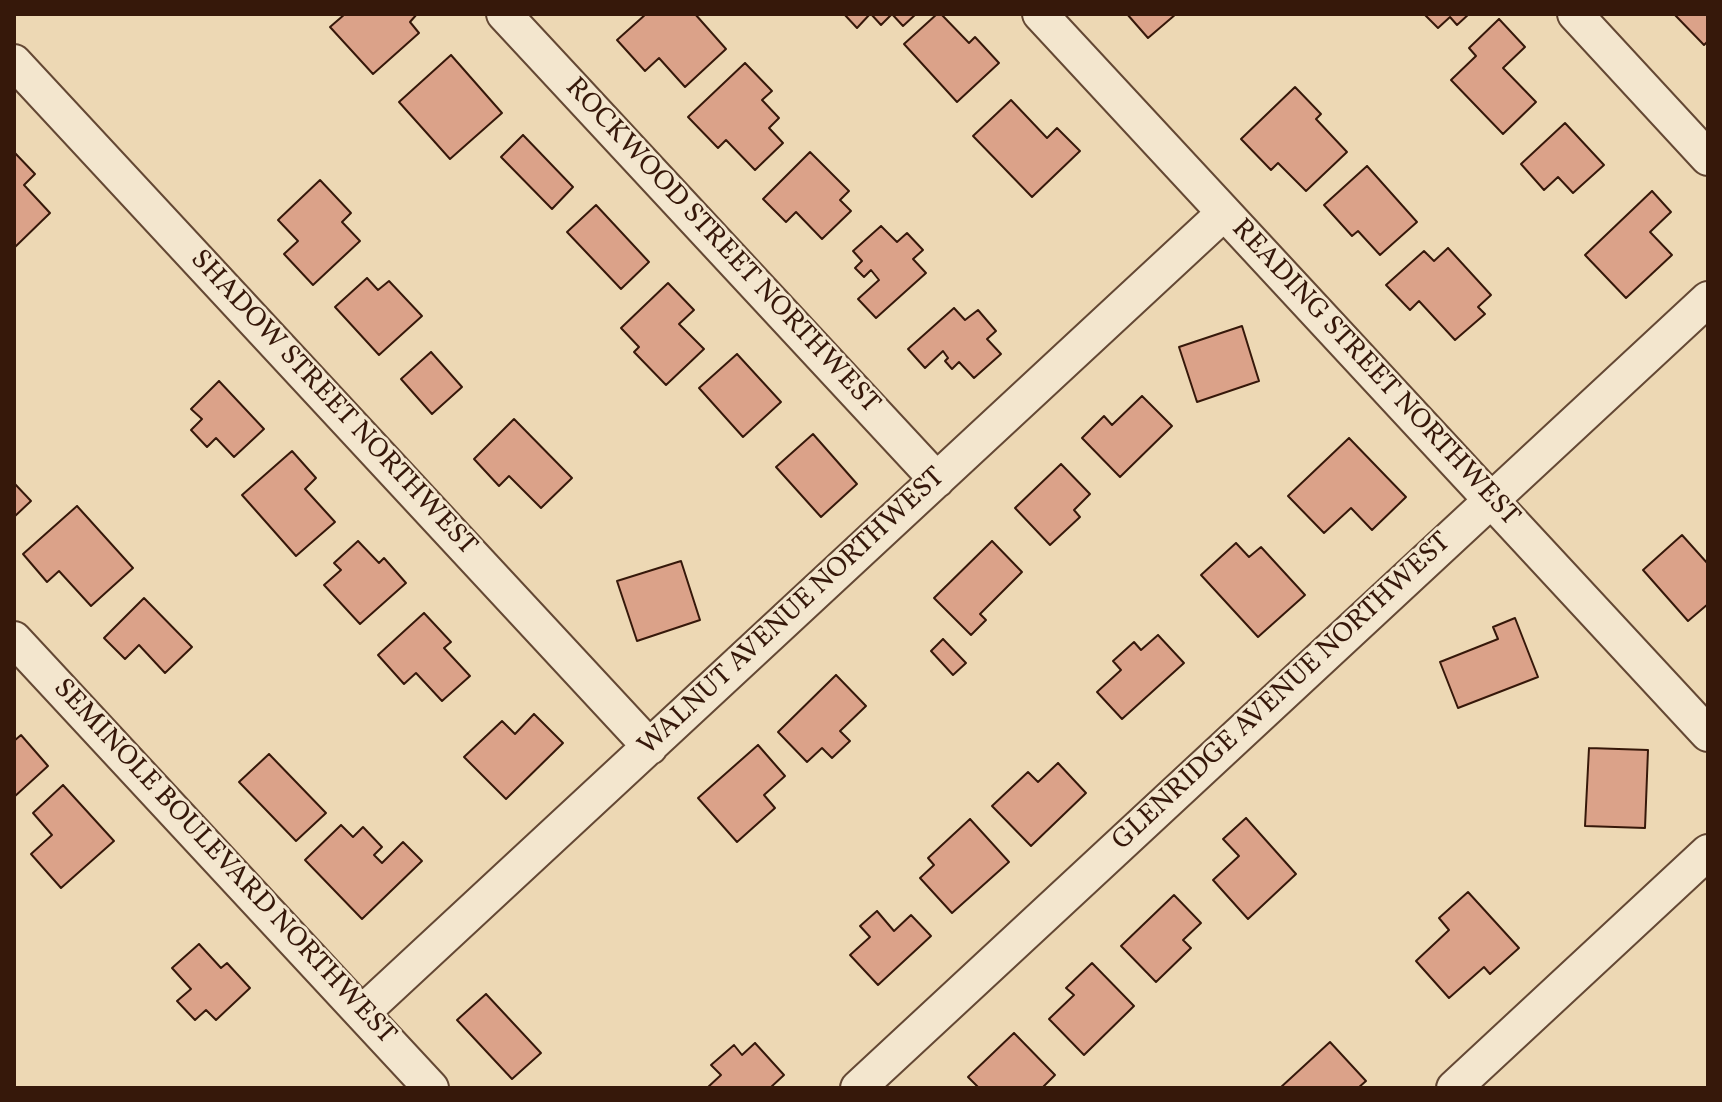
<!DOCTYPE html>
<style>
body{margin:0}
#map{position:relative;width:1722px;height:1102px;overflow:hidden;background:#edd8b4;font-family:Vollkorn,serif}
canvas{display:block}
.frame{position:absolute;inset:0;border:16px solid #36180a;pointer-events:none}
</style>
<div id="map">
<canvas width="1722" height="1102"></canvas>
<div class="frame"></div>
</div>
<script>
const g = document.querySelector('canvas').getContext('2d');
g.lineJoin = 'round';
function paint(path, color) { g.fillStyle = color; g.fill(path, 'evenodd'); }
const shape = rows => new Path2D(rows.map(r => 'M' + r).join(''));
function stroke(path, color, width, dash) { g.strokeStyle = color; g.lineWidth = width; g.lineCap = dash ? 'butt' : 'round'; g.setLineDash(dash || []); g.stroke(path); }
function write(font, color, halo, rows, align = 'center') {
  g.font = font + ' Vollkorn,serif'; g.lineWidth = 6; g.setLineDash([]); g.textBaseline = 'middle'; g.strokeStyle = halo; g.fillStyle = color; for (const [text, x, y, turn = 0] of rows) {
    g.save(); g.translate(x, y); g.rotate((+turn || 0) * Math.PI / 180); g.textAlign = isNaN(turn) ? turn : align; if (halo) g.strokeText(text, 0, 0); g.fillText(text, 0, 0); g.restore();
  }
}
const building = shape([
 [345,14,417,14,410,22,419,33,373,74,330,27,345,14],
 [646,14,695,14,726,49,685,87,659,58,645,71,617,40,646,14],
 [844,14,870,14,857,28,844,14],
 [871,14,916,14,903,26,892,14,881,25,871,14],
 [937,14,941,14,969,43,975,37,999,63,957,102,904,44,937,14],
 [1127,14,1176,14,1148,38,1127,14],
 [1424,14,1469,14,1457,25,1450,17,1438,28,1424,14],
 [1674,14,1708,14,1708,41,1704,45,1674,14],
 [1499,19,1525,47,1503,68,1536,102,1503,134,1451,80,1476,56,1469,48,1499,19],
 [451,55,502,113,450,159,399,102,451,55],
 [745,63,772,91,762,100,779,118,769,128,783,143,755,170,726,140,718,148,688,117,745,63],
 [1295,87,1321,114,1316,119,1347,152,1306,191,1278,163,1271,170,1241,139,1295,87],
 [1011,100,1047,138,1057,128,1080,151,1032,197,973,136,1011,100],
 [1565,123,1604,165,1573,193,1558,177,1544,190,1521,164,1565,123],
 [523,135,573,187,552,209,501,157,523,135],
 [14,152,35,174,24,185,50,213,14,248,14,152],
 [810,152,849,191,840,200,851,211,822,239,796,212,786,222,763,199,810,152],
 [1367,166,1417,222,1380,255,1358,231,1352,236,1324,205,1367,166],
 [320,180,351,213,342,222,360,241,313,285,284,254,298,241,278,220,320,180],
 [1652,191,1671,212,1650,232,1672,255,1626,298,1585,255,1652,191],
 [596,205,649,262,621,289,567,232,596,205],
 [881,226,897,242,907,233,923,250,913,259,926,273,876,318,858,299,879,280,871,270,864,277,855,268,862,261,853,251,881,226],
 [1448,248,1491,295,1478,307,1485,314,1455,340,1419,301,1410,310,1386,285,1424,251,1434,261,1448,248],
 [367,278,378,290,389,281,422,316,379,355,335,307,367,278],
 [668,283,694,310,679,324,704,349,666,385,634,352,639,347,621,328,668,283],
 [954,308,965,320,978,310,996,331,987,339,1001,354,974,378,959,362,952,369,945,361,948,358,943,351,925,368,908,349,954,308],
 [1242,326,1259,381,1197,402,1179,347,1242,326],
 [431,352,462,387,432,414,401,379,431,352],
 [737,354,781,402,743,437,699,388,737,354],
 [219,381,264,429,234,457,216,438,207,447,191,430,202,419,191,409,219,381],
 [1142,396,1172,426,1120,477,1082,438,1104,416,1112,425,1142,396],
 [514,419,572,478,541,508,509,476,499,486,474,459,514,419],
 [813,434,857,484,821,517,776,467,813,434],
 [1349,438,1406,497,1372,530,1351,508,1324,533,1288,496,1349,438],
 [292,451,316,478,305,489,335,522,296,556,242,495,292,451],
 [1061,464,1090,494,1074,510,1080,517,1050,545,1015,508,1061,464],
 [14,483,31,501,14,517,14,483],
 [77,506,133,568,91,606,59,571,47,582,23,554,77,506],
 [1682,535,1708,564,1708,604,1688,621,1643,570,1682,535],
 [358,541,379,563,384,558,406,583,360,624,324,585,341,570,334,563,358,541],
 [992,541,1022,572,980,614,986,620,971,635,934,598,992,541],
 [1236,543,1249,557,1261,547,1305,595,1258,637,1201,575,1236,543],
 [681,561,700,620,637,641,617,581,681,561],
 [144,598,192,647,165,673,139,645,125,659,104,638,144,598],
 [424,613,451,642,444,648,470,676,442,701,416,673,404,684,378,655,424,613],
 [1515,618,1538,677,1458,708,1440,662,1498,639,1493,627,1515,618],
 [1158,635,1184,663,1122,719,1097,692,1121,670,1113,661,1134,642,1141,650,1158,635],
 [943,639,966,663,953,675,931,651,943,639],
 [836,675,866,706,840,731,850,741,832,758,822,748,807,762,778,732,836,675],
 [534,714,563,743,506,799,464,757,502,721,515,734,534,714],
 [21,735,48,766,14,797,14,741,21,735],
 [758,745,785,776,764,795,775,808,737,842,698,798,758,745],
 [1589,748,1648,750,1645,828,1585,826,1589,748],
 [269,754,326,813,296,841,239,782,269,754],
 [1058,763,1086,793,1031,846,992,806,1028,772,1038,782,1058,763],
 [63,785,114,841,61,888,31,854,52,835,33,813,63,785],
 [1246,818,1296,874,1248,919,1213,880,1239,856,1223,839,1246,818],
 [970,819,1009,862,952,913,920,878,934,865,928,858,970,819],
 [341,825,353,837,363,827,382,847,374,855,382,863,403,842,422,861,362,919,305,860,341,825],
 [1468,892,1519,948,1490,974,1484,967,1449,998,1416,961,1449,930,1439,918,1468,892],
 [1174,895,1201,923,1183,940,1191,948,1156,982,1121,946,1174,895],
 [877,911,894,931,911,915,931,936,878,985,850,955,870,937,860,926,877,911],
 [199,944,221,968,227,963,250,988,216,1020,206,1010,195,1020,177,1001,191,989,172,968,199,944],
 [1092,963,1134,1006,1084,1055,1049,1019,1074,995,1066,988,1092,963],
 [486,994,541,1053,512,1079,457,1020,486,994],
 [1014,1033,1055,1075,1042,1088,979,1088,968,1077,1014,1033],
 [1330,1042,1366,1081,1358,1088,1280,1088,1330,1042],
 [755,1043,784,1075,770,1088,707,1088,721,1075,711,1065,734,1045,742,1055,755,1043]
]);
const minor = shape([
 [504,14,937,480],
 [1040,14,1708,734],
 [1575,14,1708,158],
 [14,62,650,747],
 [14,639,431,1088],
 [362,1013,1224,213],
 [858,1088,1708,299],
 [1454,1088,1708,852]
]);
const streetNames = [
 ["ROCKWOOD STREET NORTHWEST",721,247,47],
 ["READING STREET NORTHWEST",1374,374,47],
 ["SHADOW STREET NORTHWEST",332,404,47],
 ["WALNUT AVENUE NORTHWEST",793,613,-43],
 ["GLENRIDGE AVENUE NORTHWEST",1283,693,-43],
 ["SEMINOLE BOULEVARD NORTHWEST",223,863,47]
];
paint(building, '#dba289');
stroke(building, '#36180a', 2);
stroke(minor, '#644834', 38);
stroke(minor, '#f3e6ce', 34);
write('28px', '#36180a', '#f3e6ce', streetNames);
</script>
